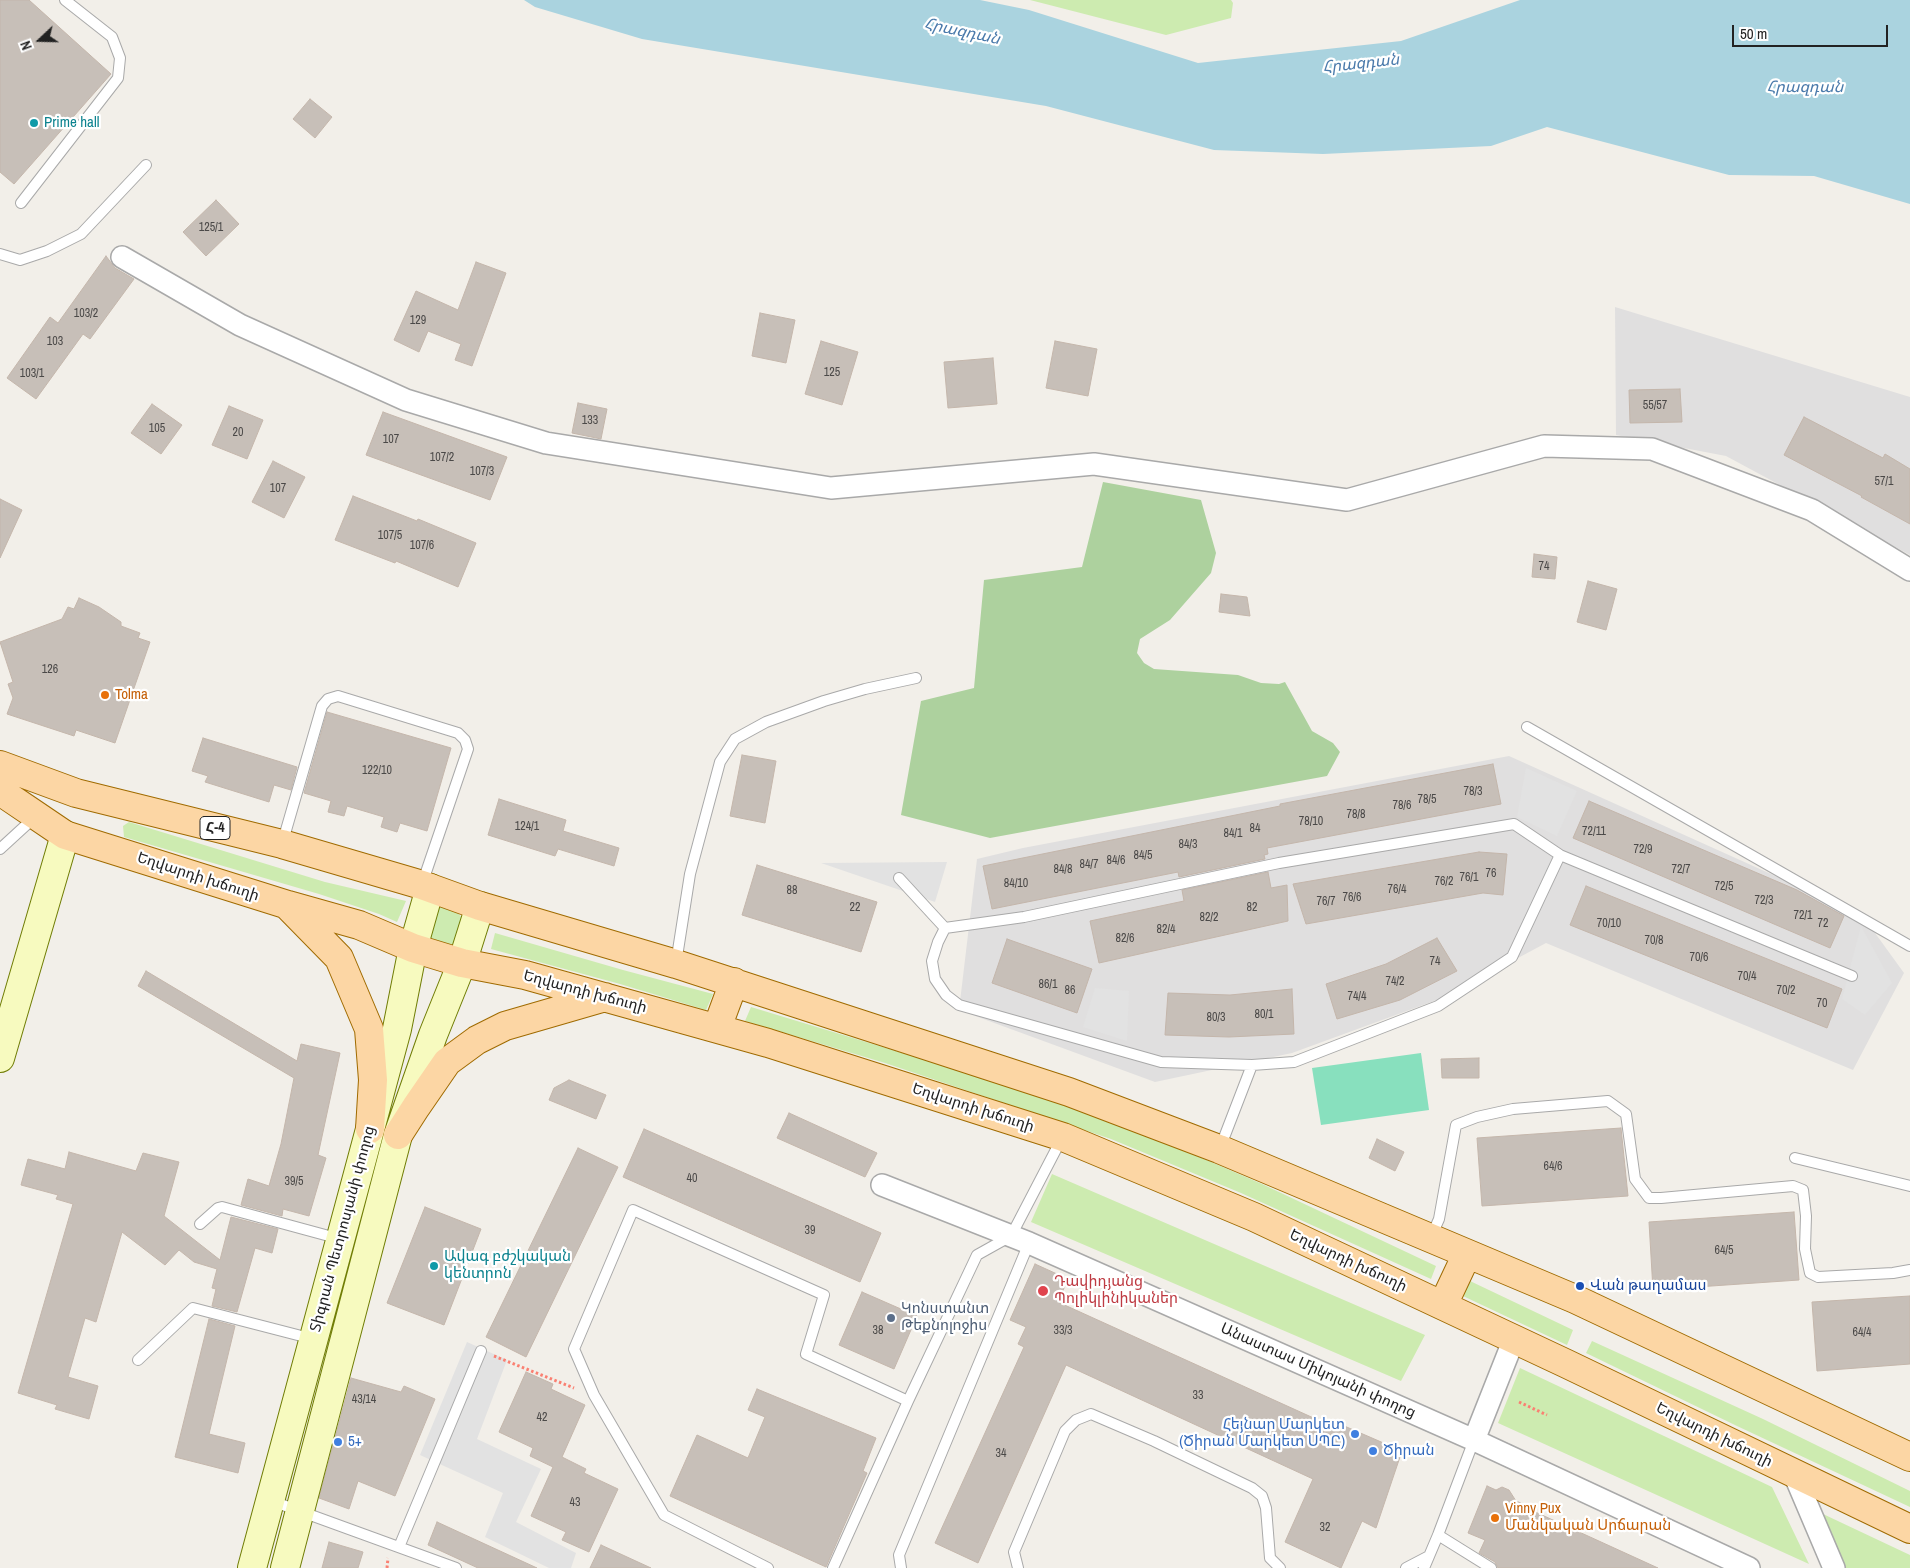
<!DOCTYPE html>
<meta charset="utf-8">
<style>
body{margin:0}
#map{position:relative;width:1910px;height:1568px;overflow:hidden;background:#f2efe9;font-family:"Archivo Narrow",sans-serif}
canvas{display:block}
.north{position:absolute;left:15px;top:15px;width:50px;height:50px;-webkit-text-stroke:4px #fff;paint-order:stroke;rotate:249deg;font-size:14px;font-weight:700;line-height:20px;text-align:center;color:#222}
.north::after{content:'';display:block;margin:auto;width:18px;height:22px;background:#222;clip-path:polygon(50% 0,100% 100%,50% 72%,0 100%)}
.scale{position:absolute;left:1732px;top:25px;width:156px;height:22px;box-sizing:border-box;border:2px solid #222;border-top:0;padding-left:6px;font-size:15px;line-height:18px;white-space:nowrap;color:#222;-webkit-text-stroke:4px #fff;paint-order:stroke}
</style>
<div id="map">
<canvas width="1910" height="1568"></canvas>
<div class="north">N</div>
<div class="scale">50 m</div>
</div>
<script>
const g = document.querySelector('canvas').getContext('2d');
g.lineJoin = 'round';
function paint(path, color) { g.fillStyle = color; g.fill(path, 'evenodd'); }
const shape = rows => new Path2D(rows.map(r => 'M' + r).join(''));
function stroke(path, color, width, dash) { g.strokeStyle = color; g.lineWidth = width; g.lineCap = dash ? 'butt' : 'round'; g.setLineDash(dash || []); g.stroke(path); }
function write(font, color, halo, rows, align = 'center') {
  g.font = font + ' "Archivo Narrow","Noto Sans Armenian",sans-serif'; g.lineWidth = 4.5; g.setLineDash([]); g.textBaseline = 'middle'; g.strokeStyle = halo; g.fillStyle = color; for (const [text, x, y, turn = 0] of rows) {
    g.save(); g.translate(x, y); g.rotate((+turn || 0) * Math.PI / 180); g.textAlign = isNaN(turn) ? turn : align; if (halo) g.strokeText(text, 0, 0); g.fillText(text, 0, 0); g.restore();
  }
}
const residential = shape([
 [1615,307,1910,397,1910,555,1726,456,1616,435],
 [1509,756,1862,915,1904,973,1853,1070,1546,943,1445,997,1292,1053,1155,1082,959,1010,977,859,1023,848]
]);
const grass = shape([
 [1030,0,1231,0,1233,3,1231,18,1166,35],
 [129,822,325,882,406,901,397,922,379,914,319,894,124,837,123,826],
 [443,905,456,910,464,921,454,944,447,946,429,940,437,906],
 [495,933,623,970,713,994,706,1010,620,984,491,949],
 [751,1007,1047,1097,1174,1146,1262,1184,1436,1266,1431,1279,1241,1193,1111,1139,885,1063,745,1021],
 [1052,1174,1425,1335,1401,1381,1031,1222],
 [1470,1281,1573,1330,1567,1345,1463,1296],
 [1592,1341,1763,1419,1910,1491,1910,1507,1737,1426,1586,1353],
 [1520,1368,1772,1487,1809,1564,1498,1423],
 [1823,1514,1910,1555,1910,1568,1845,1568]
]);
const forest = shape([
 [1103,482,1201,500,1216,553,1211,573,1170,620,1140,639,1137,653,1144,663,1154,669,1238,675,1261,683,1279,684,1285,682,1312,731,1333,743,1340,752,1327,776,990,838,901,815,921,701,974,688,984,580,1082,567]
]);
const pitch = shape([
 [1421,1053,1429,1110,1321,1125,1312,1068]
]);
const parking = shape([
 [1526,768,1577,791,1557,836,1517,817],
 [947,862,935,902,821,863],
 [1861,926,1892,983,1865,1015,1842,999],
 [1095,988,1129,991,1127,1041,1083,1027],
 [467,1342,507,1360,477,1439,541,1469,516,1522,576,1553,571,1568,549,1568,485,1537,503,1493,420,1455]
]);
const water = shape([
 [524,0,980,0,1029,10,1198,63,1401,41,1520,0,1910,0,1910,204,1814,176,1729,175,1547,127,1491,146,1323,154,1214,150,1046,106,642,39,535,7]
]);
const building = shape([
 [0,0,29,0,111,74,14,184,0,172,0,0],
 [310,99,332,117,315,138,293,119,310,99],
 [216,200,239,224,206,256,183,232,216,200],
 [106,256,115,268,134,279,90,339,83,334,36,399,7,378,50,317,58,323,106,256],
 [476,262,506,273,472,366,455,360,461,344,428,331,419,352,394,340,416,291,458,310,476,262],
 [760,313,795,320,786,363,752,356,760,313],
 [821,341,858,352,842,405,805,394,821,341],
 [1055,341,1097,349,1088,396,1046,388,1055,341],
 [993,358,997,404,948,408,944,362,993,358],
 [1680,389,1682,422,1630,423,1629,390,1680,389],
 [578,403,607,409,601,439,572,433,578,403],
 [152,404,182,425,161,454,131,433,152,404],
 [229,406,263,420,247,459,212,445,229,406],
 [383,412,507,457,490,500,366,455,383,412],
 [1804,417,1883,458,1885,454,1910,469,1910,524,1861,497,1862,496,1784,455,1804,417],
 [273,461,305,477,284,518,252,502,273,461],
 [353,496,417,521,418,519,476,543,458,587,396,561,395,563,335,540,353,496],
 [0,499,22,510,0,558,0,499],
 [1534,554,1557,557,1555,579,1532,577,1534,554],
 [1588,581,1617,589,1606,630,1577,622,1588,581],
 [1221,594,1247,597,1250,616,1219,612,1221,594],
 [79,598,99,607,121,622,121,626,140,633,138,638,150,642,115,743,76,730,74,736,7,714,13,698,8,684,13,682,0,642,62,619,68,607,74,609,79,598],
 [327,712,451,748,427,831,400,823,397,832,381,827,384,817,347,806,344,816,328,812,331,801,304,793,327,712],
 [203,738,297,767,291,790,274,785,269,802,205,782,208,776,192,771,203,738],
 [742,755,776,761,765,823,730,816,742,755],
 [1493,764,1501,804,1267,848,1268,854,1264,855,1265,859,1179,877,1178,872,992,909,983,866,1280,806,1280,804,1493,764],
 [499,799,566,820,563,831,619,848,614,866,558,849,555,856,488,835,499,799],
 [1589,801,1797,890,1844,916,1830,948,1573,838,1589,801],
 [1479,852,1507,854,1503,895,1483,893,1306,924,1293,884,1479,852],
 [757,865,877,902,861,952,742,915,757,865],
 [1268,872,1271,888,1287,885,1288,921,1099,963,1090,921,1184,901,1182,890,1268,872],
 [1586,886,1842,989,1827,1028,1570,925,1586,886],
 [1437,938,1457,971,1400,1000,1337,1019,1326,984,1386,964,1437,938],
 [1007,939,1092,969,1077,1013,992,983,1007,939],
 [146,971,297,1061,301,1044,340,1053,318,1155,326,1158,309,1216,283,1209,282,1216,241,1205,248,1179,269,1186,281,1144,294,1078,138,986,146,971],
 [1292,989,1294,1034,1229,1037,1165,1035,1168,993,1230,995,1292,989],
 [1479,1058,1479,1078,1442,1078,1441,1059,1479,1058],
 [569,1080,606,1095,596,1119,549,1100,554,1088,569,1080],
 [789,1113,877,1153,865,1177,777,1138,789,1113],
 [1621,1128,1628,1196,1482,1206,1477,1138,1621,1128],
 [644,1129,881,1233,860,1282,623,1177,644,1129],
 [1377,1139,1404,1152,1395,1171,1369,1158,1377,1139],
 [578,1148,618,1167,526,1357,486,1337,578,1148],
 [69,1152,136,1171,143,1153,179,1162,164,1216,220,1260,231,1217,278,1229,272,1253,255,1248,237,1312,212,1306,216,1289,212,1288,217,1269,194,1262,179,1250,165,1265,122,1232,96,1322,85,1318,68,1377,98,1386,89,1419,55,1409,57,1405,18,1393,73,1204,56,1199,58,1195,21,1185,28,1159,65,1169,69,1152],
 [425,1207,481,1229,444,1325,387,1303,425,1207],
 [1794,1212,1799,1280,1653,1290,1649,1222,1794,1212],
 [1035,1264,1068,1279,1058,1302,1340,1430,1342,1425,1402,1451,1376,1528,1362,1521,1341,1568,1285,1542,1313,1479,1066,1365,978,1563,935,1543,1024,1347,1018,1344,1026,1327,1010,1320,1035,1264],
 [862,1292,917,1316,894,1369,839,1345,862,1292],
 [1910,1296,1910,1364,1817,1371,1812,1302,1910,1296],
 [209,1319,235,1326,209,1434,245,1443,238,1473,175,1457,209,1319],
 [526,1372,553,1384,551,1389,585,1405,562,1457,586,1469,584,1473,618,1489,589,1552,562,1540,566,1532,531,1516,553,1467,530,1456,533,1448,499,1432,526,1372],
 [351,1378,401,1392,404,1386,435,1399,395,1496,358,1481,349,1509,319,1498,351,1378],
 [757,1389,876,1438,863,1471,867,1473,826,1567,670,1496,697,1435,748,1458,765,1417,748,1410,757,1389],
 [1487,1486,1496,1490,1502,1487,1509,1490,1516,1501,1521,1503,1520,1505,1658,1568,1498,1568,1495,1562,1479,1553,1485,1540,1468,1533,1487,1486],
 [437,1522,537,1568,478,1568,428,1545,437,1522],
 [329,1542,363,1552,358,1568,322,1568,329,1542],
 [601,1545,651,1568,590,1568,601,1545]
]);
const path = shape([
 [494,1356,574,1388],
 [1519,1402,1547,1415],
 [387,1568,388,1558]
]);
const lane = shape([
 [21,203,118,78,120,58,112,37,65,0],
 [0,254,20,260,47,251,81,234,146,165],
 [1527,727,1910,946],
 [282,844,322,706,328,699,338,696,458,733,465,740,468,749,422,884],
 [0,849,36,816],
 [899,878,945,928],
 [676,963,690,874,720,762,735,739,766,722,824,701,865,689,916,678],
 [1252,1065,1161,1062,959,1005,946,995,935,979,932,961,938,942,945,928,1024,917,1279,863,1514,824,1560,855,1852,976],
 [1220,1148,1252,1065,1294,1062,1438,1006,1512,957,1560,855],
 [1795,1158,1910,1186],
 [200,1224,218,1208,222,1207,340,1239],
 [1431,1237,1439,1219,1456,1125,1477,1117,1513,1109,1608,1101,1626,1114,1635,1179,1649,1198,1661,1198,1793,1186,1803,1190,1806,1216,1805,1249,1810,1273,1818,1277,1893,1273,1910,1270],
 [138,1360,193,1308,313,1339],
 [272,1501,456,1568],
 [1438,1535,1491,1568],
 [399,1547,481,1351],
 [768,1568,664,1515,594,1395,574,1349,633,1210,824,1295,806,1354,908,1401],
 [833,1568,908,1401,977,1255,1011,1236,1062,1138],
 [901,1568,899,1555,1029,1243],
 [1018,1568,1014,1552,1065,1431,1076,1420,1091,1414,1154,1441,1252,1488,1262,1496,1266,1508,1270,1558,1280,1568],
 [1406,1568,1429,1556],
 [1424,1568,1438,1535,1474,1440]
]);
const street = shape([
 [122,257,240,325,406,400,546,443,831,488,1094,464,1347,500,1544,446,1652,449,1812,510,1910,570],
 [882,1185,1029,1243,1474,1440,1749,1568],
 [1474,1440,1514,1339],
 [1794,1474,1834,1568]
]);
const secondary = shape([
 [0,1058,65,835],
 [252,1568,397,1029,413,948,430,888],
 [285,1568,398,1135,433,1035,462,963,480,906]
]);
const primary = shape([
 [0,765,76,793,282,844,422,885,480,906,676,964,1069,1092,1219,1149,1575,1299,1910,1457],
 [0,791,65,835,288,905,359,925,413,948,462,963,525,975,768,1043,1063,1137,1254,1217,1567,1364,1910,1529],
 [289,907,339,958,369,1029,373,1080,370,1129],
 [717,1028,734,982],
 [398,1135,416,1107,447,1062,477,1040,505,1026,605,997],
 [1443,1305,1467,1254]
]);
const markers = [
 [34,123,5,"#0f9aa8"],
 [105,695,5,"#e8710a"],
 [434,1266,5,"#0f9aa8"],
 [1580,1286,5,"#1a4fb4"],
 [1043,1291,6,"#e0444e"],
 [891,1318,5,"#5c6f8a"],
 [1355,1434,5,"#3f7fe0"],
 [338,1442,5,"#3f7fe0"],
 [1373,1451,5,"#3f7fe0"],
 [1495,1518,5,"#e8710a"]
];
const numberNames = [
 ["125/1",211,228],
 ["103/2",86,314],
 ["129",418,321],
 ["103",55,342],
 ["125",832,373],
 ["103/1",32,374],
 ["55/57",1655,406],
 ["133",590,421],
 ["105",157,429],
 ["20",238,433],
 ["107",391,440],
 ["107/2",442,458],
 ["107/3",482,472],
 ["57/1",1884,482],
 ["107",278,489],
 ["107/5",390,536],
 ["107/6",422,546],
 ["74",1544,567],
 ["126",50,670],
 ["122/10",377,771],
 ["78/3",1473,792],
 ["78/5",1427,800],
 ["78/6",1402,806],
 ["78/8",1356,815],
 ["78/10",1311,822],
 ["124/1",527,827],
 ["84",1255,829],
 ["72/11",1594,832],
 ["84/1",1233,834],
 ["84/3",1188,845],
 ["72/9",1643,850],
 ["84/5",1143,856],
 ["84/6",1116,861],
 ["84/7",1089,865],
 ["84/8",1063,870],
 ["72/7",1681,870],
 ["76",1491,874],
 ["76/1",1469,878],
 ["76/2",1444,882],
 ["84/10",1016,884],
 ["72/5",1724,887],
 ["76/4",1397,890],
 ["88",792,891],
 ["76/6",1352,898],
 ["72/3",1764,901],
 ["76/7",1326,902],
 ["22",855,908],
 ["82",1252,908],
 ["72/1",1803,916],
 ["82/2",1209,918],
 ["70/10",1609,924],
 ["72",1823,924],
 ["82/4",1166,930],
 ["82/6",1125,939],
 ["70/8",1654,941],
 ["70/6",1699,958],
 ["74",1435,962],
 ["70/4",1747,977],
 ["74/2",1395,982],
 ["86/1",1048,985],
 ["86",1070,991],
 ["70/2",1786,991],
 ["74/4",1357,997],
 ["70",1822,1004],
 ["80/1",1264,1015],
 ["80/3",1216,1018],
 ["64/6",1553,1167],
 ["40",692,1179],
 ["39/5",294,1182],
 ["39",810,1231],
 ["64/5",1724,1251],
 ["38",878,1331],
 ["33/3",1063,1331],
 ["64/4",1862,1333],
 ["33",1198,1396],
 ["43/14",364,1400],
 ["42",542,1418],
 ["34",1001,1454],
 ["43",575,1503],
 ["32",1325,1528]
];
const shields = [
 [215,828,30]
];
const shieldNames = [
 ["Հ-4",215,828]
];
const cultureNames = [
 ["Prime hall",44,123],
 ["Ավագ բժշկական",444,1257],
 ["կենտրոն",444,1274]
];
const foodNames = [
 ["Tolma",115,695],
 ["Vinny Pux",1505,1509],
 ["Մանկական Սրճարան",1505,1526]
];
const streetNames = [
 ["Եղվարդի խճուղի",198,877,18],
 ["Եղվարդի խճուղի",585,992,15],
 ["Եղվարդի խճուղի",973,1108,18],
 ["Տիգրան Պետրոսյանի փողոց",343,1229,-75],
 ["Եղվարդի խճուղի",1348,1261,25],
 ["Անաստաս Միկոյանի փողոց",1318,1371,24],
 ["Եղվարդի խճուղի",1714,1435,26]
];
const healthNames = [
 ["Դավիդյանց",1054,1282],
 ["Պոլիկլինիկաներ",1054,1299]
];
const transitNames = [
 ["Վան թաղամաս",1590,1286]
];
const serviceNames = [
 ["Կոնստանտ",901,1309],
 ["Թեքնոլոջիս",901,1326]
];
const shopNames = [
 ["Հեյնար Մարկետ",1345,1425,"right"],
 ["(Ծիրան Մարկետ ՍՊԸ)",1345,1442,"right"],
 ["5+",348,1442],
 ["Ծիրան",1383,1451]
];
const waterNames = [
 ["Հրազդան",962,32,12],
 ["Հրազդան",1361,64,-6],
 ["Հրազդան",1805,88]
];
paint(residential, '#e0dfdf');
paint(grass, '#cdebb0');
paint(forest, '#add19e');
paint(pitch, '#88e0be');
paint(parking, '#e2e2e2');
paint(water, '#aad3df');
paint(building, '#c7bfb8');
stroke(building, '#c4b6ab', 1);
stroke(lane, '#a9a9a9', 12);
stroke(street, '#a9a9a9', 24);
stroke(secondary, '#707d05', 30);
stroke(primary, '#a06b00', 30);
stroke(path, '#fa8072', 3, [2.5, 2.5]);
stroke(lane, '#fff', 10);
stroke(street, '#fff', 21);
stroke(secondary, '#f7fabf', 28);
stroke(primary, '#fcd6a4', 28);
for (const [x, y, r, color] of markers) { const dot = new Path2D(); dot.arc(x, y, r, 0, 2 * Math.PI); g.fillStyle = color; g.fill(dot); stroke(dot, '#fff', 2); }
write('12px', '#4b4948', null, numberNames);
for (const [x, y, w] of shields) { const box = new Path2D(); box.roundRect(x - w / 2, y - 11.5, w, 23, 4); g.fillStyle = '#fff'; g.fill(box); stroke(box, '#222', 1); }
write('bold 14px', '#222', null, shieldNames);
write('15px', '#0d838f', '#fff', cultureNames, 'left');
write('15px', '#c56008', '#fff', foodNames, 'left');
write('15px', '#222', '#fff', streetNames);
write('15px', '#be3a42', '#fff', healthNames, 'left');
write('15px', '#164399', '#fff', transitNames, 'left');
write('15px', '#4e5e75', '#fff', serviceNames, 'left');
write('15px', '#366cbe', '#fff', shopNames, 'left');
write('italic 16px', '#4a7aab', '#fff', waterNames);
</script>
